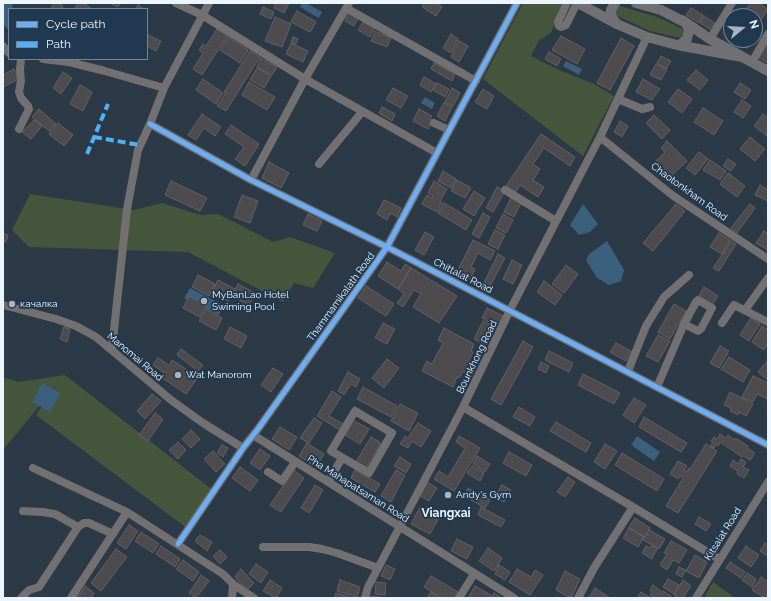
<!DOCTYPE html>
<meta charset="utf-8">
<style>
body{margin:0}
#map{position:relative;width:771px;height:601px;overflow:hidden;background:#2c3946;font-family:Raleway,sans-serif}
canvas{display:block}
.frame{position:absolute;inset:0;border:4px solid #edf6fe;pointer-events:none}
.legend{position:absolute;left:8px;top:8px;width:140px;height:52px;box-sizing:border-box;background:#213950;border:1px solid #738596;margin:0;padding:5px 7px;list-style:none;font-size:12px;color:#edf6fe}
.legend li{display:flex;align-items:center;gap:8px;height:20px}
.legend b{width:20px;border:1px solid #738596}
.north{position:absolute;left:723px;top:8px;width:40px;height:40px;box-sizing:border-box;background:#213950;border:1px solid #738596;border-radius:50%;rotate:72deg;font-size:11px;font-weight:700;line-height:16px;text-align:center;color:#edf6fe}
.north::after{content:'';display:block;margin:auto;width:14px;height:18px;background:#a9b4be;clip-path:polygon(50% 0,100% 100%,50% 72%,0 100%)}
</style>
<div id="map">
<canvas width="771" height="601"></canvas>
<div class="frame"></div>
<ul class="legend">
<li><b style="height:5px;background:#6dadf4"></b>Cycle path</li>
<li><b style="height:5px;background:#4fb1f8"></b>Path</li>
</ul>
<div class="north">N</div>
</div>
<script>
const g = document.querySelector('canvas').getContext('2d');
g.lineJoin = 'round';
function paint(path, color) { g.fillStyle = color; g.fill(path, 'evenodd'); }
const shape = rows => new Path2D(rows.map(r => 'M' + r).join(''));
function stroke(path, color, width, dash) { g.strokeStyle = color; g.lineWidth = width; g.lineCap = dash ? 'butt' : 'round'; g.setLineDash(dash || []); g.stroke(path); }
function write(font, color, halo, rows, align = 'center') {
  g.font = font + ' Raleway,sans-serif'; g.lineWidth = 3.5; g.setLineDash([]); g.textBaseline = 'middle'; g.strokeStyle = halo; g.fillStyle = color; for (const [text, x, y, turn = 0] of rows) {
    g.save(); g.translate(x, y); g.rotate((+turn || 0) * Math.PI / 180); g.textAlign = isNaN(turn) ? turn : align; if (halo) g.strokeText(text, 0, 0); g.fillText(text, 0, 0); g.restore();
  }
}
const green = shape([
 [523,3,565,3,550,34,539,40,531,56,557,69,594,84,614,96,583,156,483,79],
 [620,6,657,17,681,28,685,32,684,36,680,38,650,31,615,15,615,7],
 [30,194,134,210,162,203,200,215,218,214,273,242,290,237,335,253,313,288,294,283,283,302,188,252,29,247,12,230],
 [65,375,214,491,188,529,36,415,58,383,3,450,3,377,18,382],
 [713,582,735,598,704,598]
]);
const water = shape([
 [3,3,13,3,12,9,9,9,9,31,3,24],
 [302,3,306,3,322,12,319,18,300,7],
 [566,61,582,69,579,75,563,66],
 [425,97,435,103,432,109,421,103],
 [583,204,598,224,590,232,579,235,570,225],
 [607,241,624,270,621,281,609,285,597,278,586,260,589,254],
 [190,288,223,305,219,315,184,298],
 [42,383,60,393,50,412,32,402],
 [637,436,660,452,654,461,631,445]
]);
const building = shape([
 [54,3,58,3,63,6,62,9,53,9,51,8,54,3],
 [78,3,83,3,92,9,78,9,75,8,78,3],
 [110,3,120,3,118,7,110,3],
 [276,3,289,3,284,13,274,8,276,3],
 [424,3,436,3,442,7,436,16,422,7,424,3],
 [751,3,760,3,768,10,759,22,755,18,755,16,752,16,745,10,751,3],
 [138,5,143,8,143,9,136,9,138,5],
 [263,7,274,12,271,19,260,14,263,7],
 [691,8,703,15,699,23,686,15,691,8],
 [297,11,316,22,310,32,291,22,297,11],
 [349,13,358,18,354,26,345,21,349,13],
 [704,16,715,23,711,30,700,23,704,16],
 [275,17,291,24,282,47,265,41,275,17],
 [363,22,374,28,370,37,358,30,363,22],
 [217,29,227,36,202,75,193,69,203,53,199,50,203,44,206,46,217,29],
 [375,31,391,38,387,47,371,41,375,31],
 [755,31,760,35,757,39,755,38,755,31],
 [451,34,458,39,451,53,443,48,451,34],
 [148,35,161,41,156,51,147,46,148,35],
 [561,36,585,49,577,64,552,50,561,36],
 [228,37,248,50,240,63,220,50,228,37],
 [293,37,298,39,296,44,291,42,293,37],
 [621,38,634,46,610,90,597,83,621,38],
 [733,40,752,40,747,48,733,40],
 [459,41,468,46,459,62,451,57,459,41],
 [291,43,308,51,303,62,286,54,291,43],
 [768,43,768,63,759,58,768,43],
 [250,51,260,57,226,111,217,106,226,93,224,92,250,51],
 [549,52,561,59,557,66,545,59,549,52],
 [661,56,671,61,666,69,657,63,661,56],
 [261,58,277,67,272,75,257,67,261,58],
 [434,63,455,74,452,81,431,69,434,63],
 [656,64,667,69,661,80,650,75,656,64],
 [257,68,271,76,264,88,250,80,257,68],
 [14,69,19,79,3,87,3,75,14,69],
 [696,70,708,80,700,90,687,80,696,70],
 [63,72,72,78,61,94,53,88,63,72],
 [424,77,436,84,431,92,420,85,424,77],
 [203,79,223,93,216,104,196,90,203,79],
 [643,79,660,89,652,100,636,92,643,79],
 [249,82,275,97,267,110,242,95,249,82],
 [437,83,449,89,445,97,433,90,437,83],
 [740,83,751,90,745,99,734,92,740,83],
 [80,85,92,92,83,111,70,104,80,85],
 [393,88,408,96,401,108,386,100,393,88],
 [452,88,460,93,453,106,445,102,452,88],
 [483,89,494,96,487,109,475,102,483,89],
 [678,89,692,99,682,113,668,102,678,89],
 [742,100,751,106,743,118,734,112,742,100],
 [444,103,452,107,445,121,437,116,444,103],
 [382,107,395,114,392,121,379,113,382,107],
 [703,108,723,121,714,135,694,122,703,108],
 [39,109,56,124,49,131,32,117,39,109],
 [419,109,432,116,430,119,433,121,428,129,413,121,419,109],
 [202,114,221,127,215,136,204,128,196,140,188,135,202,114],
 [763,114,768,118,767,136,754,126,763,114],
 [654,115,670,130,662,139,646,123,654,115],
 [34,120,42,126,31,139,22,132,34,120],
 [620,121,628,126,622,137,614,132,620,121],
 [58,123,73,135,64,146,49,134,58,123],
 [231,125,259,144,245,166,235,159,244,147,225,134,231,125],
 [541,134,575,157,570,166,544,148,533,164,540,169,533,180,544,187,538,197,520,185,515,193,506,186,541,134],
 [750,137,765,149,755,161,740,149,750,137],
 [667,141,687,161,670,177,655,162,665,152,661,148,667,141],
 [699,152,708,159,695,175,686,168,699,152],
 [728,159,736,164,731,171,723,166,728,159],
 [710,160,726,171,720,180,703,170,710,160],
 [269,162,289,173,281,188,262,178,269,162],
 [443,171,456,179,451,188,438,181,443,171],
 [728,173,745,186,737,197,720,184,728,173],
 [457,180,471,188,465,198,451,191,457,180],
 [171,181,207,198,200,211,165,195,171,181],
 [434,181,447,189,440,201,442,202,437,212,422,204,427,195,432,198,433,196,428,193,434,181],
 [760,185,768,190,768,201,755,195,760,185],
 [497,187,505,191,493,212,486,208,497,187],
 [474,191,485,198,474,216,463,209,474,191],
 [242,195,258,201,250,223,234,217,242,195],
 [511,198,521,203,514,217,504,212,511,198],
 [384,200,401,208,397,217,391,213,387,220,377,214,384,200],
 [444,203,472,220,466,230,438,213,444,203],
 [676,204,685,211,653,251,643,243,676,204],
 [750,204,755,208,737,233,731,228,750,204],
 [483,213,490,217,479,238,472,234,483,213],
 [308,214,322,221,317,231,303,225,308,214],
 [503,214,513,220,506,233,496,228,503,214],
 [495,230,505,235,498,249,488,244,495,230],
 [764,231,768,234,768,250,756,243,764,231],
 [425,232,434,237,424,255,415,250,425,232],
 [719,233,730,240,722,254,710,247,719,233],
 [3,234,8,235,6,242,3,241,3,234],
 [473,240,495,251,490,260,478,253,471,267,475,269,470,279,457,272,473,240],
 [731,241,736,244,719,271,713,268,731,241],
 [498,254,505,258,488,290,482,287,498,254],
 [512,260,522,265,513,284,503,279,512,260],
 [387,262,401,271,405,264,411,268,398,289,378,276,387,262],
 [566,265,578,274,564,293,552,284,566,265],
 [411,268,457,296,439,323,413,307,421,294,414,290,403,307,397,303,404,294,398,289,411,268],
 [198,275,215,284,209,296,192,287,198,275],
 [218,280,235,289,228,301,212,292,218,280],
 [544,281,562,295,555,305,537,292,544,281],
 [238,284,255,293,249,305,232,296,238,284],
 [366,286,394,304,386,316,358,298,366,286],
 [704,287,718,296,712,305,698,297,704,287],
 [189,296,206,305,200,317,183,308,189,296],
 [674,304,686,311,670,339,658,332,674,304],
 [487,308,503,316,498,327,482,318,487,308],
 [206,309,222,318,216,330,199,321,206,309],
 [751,318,760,324,749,341,740,335,751,318],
 [483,321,495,327,486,345,474,339,483,321],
 [383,323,395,329,387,344,375,338,383,323],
 [762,326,768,330,768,343,764,350,752,342,762,326],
 [64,327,70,329,67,342,60,339,64,327],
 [230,327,247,336,241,348,224,339,230,327],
 [444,328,474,344,471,351,473,352,468,362,471,364,466,373,463,371,459,378,457,377,453,387,422,371,427,361,432,364,443,343,438,340,444,328],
 [658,335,670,341,658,362,646,356,658,335],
 [523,341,533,347,501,405,491,399,523,341],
 [616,343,631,351,626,361,610,352,616,343],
 [720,346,729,351,719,368,710,363,720,346],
 [181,349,203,365,198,371,177,355,181,349],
 [549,351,573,363,569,372,545,360,549,351],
 [729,357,750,370,743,382,721,369,729,357],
 [158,358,169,365,172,360,198,377,186,394,161,377,164,373,153,365,158,358],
 [387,359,399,368,384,388,372,378,387,359],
 [768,360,768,380,758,372,768,360],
 [541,362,549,366,546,373,538,369,541,362],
 [273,368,283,374,271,392,261,385,273,368],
 [348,372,360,379,356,387,351,384,344,395,338,391,348,372],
 [583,374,620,393,614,404,578,385,583,374],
 [753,376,768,383,767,399,757,394,753,402,742,397,753,376],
 [363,387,397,406,391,417,357,399,363,387],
 [332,391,341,397,329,416,343,424,340,430,317,416,332,391],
 [730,392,753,404,746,416,739,412,738,415,730,411,731,408,724,405,730,392],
 [152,394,161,401,145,419,137,411,152,394],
 [634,398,646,405,634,423,623,415,634,398],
 [400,404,418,413,409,431,391,421,400,404],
 [519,407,535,417,530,426,513,417,519,407],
 [155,413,163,419,148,441,139,435,155,413],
 [644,417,687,443,681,452,639,427,644,417],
 [314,418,322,423,309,443,300,438,314,418],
 [353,420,369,429,360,444,345,435,353,420],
 [556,422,591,443,586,452,550,431,556,422],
 [418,423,431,431,421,447,412,441,408,448,400,444,405,436,408,438,418,423],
 [280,427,297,437,289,450,272,439,280,427],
 [191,430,200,439,191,448,182,439,191,430],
 [720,434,726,438,728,435,734,440,735,438,748,446,747,448,755,453,750,460,743,456,742,457,720,442,718,446,716,444,714,448,710,446,713,442,711,441,714,437,717,439,720,434],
 [459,436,480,448,454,491,434,479,439,471,448,477,465,448,456,442,459,436],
 [371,437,381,443,366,468,356,462,371,437],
 [178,442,186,450,178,459,169,450,178,442],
 [307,443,324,454,316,467,299,456,307,443],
 [605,444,617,451,605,469,594,462,605,444],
 [706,444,717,451,678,513,666,506,683,478,680,476,678,479,670,474,678,461,687,466,684,470,687,472,689,468,690,469,706,444],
 [222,445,228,448,223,457,217,453,222,445],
 [260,449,270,456,260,470,250,463,260,449],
 [213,451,225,464,216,472,204,459,213,451],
 [509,452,532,465,526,476,503,463,509,452],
 [622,453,664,479,657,491,615,465,622,453],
 [477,456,490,464,485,472,473,464,477,456],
 [400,457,411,464,406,473,394,466,400,457],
 [741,459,746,462,743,467,749,470,744,478,737,474,738,471,730,466,733,460,738,464,741,459],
 [472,466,484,473,480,481,467,473,472,466],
 [240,467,258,480,250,491,232,478,240,467],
 [294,470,304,478,281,512,270,505,294,470],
 [355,470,380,484,375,492,351,478,355,470],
 [396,470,405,475,391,502,381,496,396,470],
 [568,477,575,482,565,497,557,492,568,477],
 [427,482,437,488,429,501,419,495,427,482],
 [315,485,323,490,309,513,301,508,315,485],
 [502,485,511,490,504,502,495,497,502,485],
 [468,488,490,500,485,508,464,496,468,488],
 [420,507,439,518,430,534,411,524,420,507],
 [481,507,505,520,501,527,478,515,481,507],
 [699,517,711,524,706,531,695,524,699,517],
 [635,518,650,528,645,537,629,527,635,518],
 [129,525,138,531,126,549,117,543,129,525],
 [629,528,644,537,638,547,623,538,629,528],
 [649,530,665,539,659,549,643,540,649,530],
 [141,532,159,544,153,553,135,541,141,532],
 [200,535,212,542,207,551,195,541,200,535],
 [457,539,473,547,467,559,451,551,457,539],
 [671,541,687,550,679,563,673,560,667,570,660,565,667,554,664,553,671,541],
 [765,543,768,545,768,556,760,551,765,543],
 [161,546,180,559,175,567,156,554,161,546],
 [646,546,650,548,651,546,657,549,652,559,642,553,646,546],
 [746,546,759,555,751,567,738,558,746,546],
 [488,548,502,558,494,571,479,561,488,548],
 [116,549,127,557,101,591,91,583,116,549],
 [220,550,227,557,220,564,213,556,220,550],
 [695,555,707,562,699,578,686,571,695,555],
 [183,560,199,572,193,581,176,569,183,560],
 [730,562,745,572,741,578,726,568,730,562],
 [256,564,268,572,261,583,249,574,256,564],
 [386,565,395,569,390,580,381,576,386,565],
 [499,565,510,572,505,580,495,574,499,565],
 [679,567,686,570,682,577,676,574,679,567],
 [241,569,254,583,247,590,235,577,241,569],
 [517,569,531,577,535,570,543,575,530,595,509,582,517,569],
 [565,571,580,579,571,598,556,590,565,571],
 [747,573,756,579,752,587,742,580,747,573],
 [201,575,209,581,196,598,189,593,201,575],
 [431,576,458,592,455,598,442,598,424,587,431,576],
 [761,577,768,582,768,593,765,598,752,590,761,577],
 [668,579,679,585,674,594,663,587,668,579],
 [270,580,282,588,276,598,263,591,270,580],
 [340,580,360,587,357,597,337,591,340,580],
 [683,580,691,586,683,598,679,598,674,595,683,580],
 [376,582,386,583,385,595,375,594,376,582],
 [653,585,661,591,657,598,650,595,652,592,650,590,653,585],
 [85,586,94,593,91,598,77,598,85,586],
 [475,586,491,595,490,598,468,598,475,586],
 [595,588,610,598,589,598,595,588],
 [663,591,671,596,670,598,659,598,663,591],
 [431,592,439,598,427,598,431,592],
 [641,592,651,598,637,598,641,592],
 [336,593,353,598,334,598,336,593],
 [494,593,502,598,491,598,494,593],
 [370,596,381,597,380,598,370,598,370,596]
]);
const minor = shape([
 [176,3,202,15,305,79,437,153],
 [567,3,558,22,559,26,561,27,566,25,577,3],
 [346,8,476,81],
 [710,39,732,3],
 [3,46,9,53],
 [43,59,69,62,105,71,164,88],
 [752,62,768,34],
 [618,99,642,109,650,107],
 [434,123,449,130],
 [150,124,251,180,387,247,768,445],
 [19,129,29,109,28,106,21,98,19,92,21,81,20,70,21,59],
 [600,137,672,195,768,259],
 [319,164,362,112],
 [251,180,305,79,349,3],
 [505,190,556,221],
 [3,305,56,319,76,326,96,337,171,400,203,423,243,448],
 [745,310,768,278],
 [722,323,734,305,768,322],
 [112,349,127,209,138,150,150,124,164,88,209,3],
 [628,371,646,326,664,297,689,275],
 [657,387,684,324,696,302,698,300,712,308,701,329,698,331,684,324],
 [463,407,633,507,719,559],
 [355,411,392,433,369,473,331,451,355,411],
 [253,435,514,598],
 [33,468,127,512,223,574,233,584,254,598],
 [268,472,282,481,295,462],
 [328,482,342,458],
 [23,511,42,512,55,514,78,527],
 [178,544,243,448,258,429,387,247,517,3],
 [263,547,309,547,322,549,337,553,378,568],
 [21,598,29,590,39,587,78,527,84,523,89,523,113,534],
 [71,598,127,512],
 [232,598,233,584],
 [365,598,368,587,463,407,510,310,600,137,647,37],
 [459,598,474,574],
 [578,598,594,568,633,507],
 [696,598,768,482]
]);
const major = shape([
 [578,3,617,24],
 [615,3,611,10,611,14,612,18,617,24,647,37,677,45,742,57],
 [636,3,661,10,686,23,689,30,687,39,681,44,677,45],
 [682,20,710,39,768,71]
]);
const quiet = shape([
 [94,137,140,145],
 [87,154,108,104]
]);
const cycleway = shape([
 [150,124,251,180,387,247,768,445],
 [178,544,243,448,258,429,387,247,517,3]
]);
const markers = [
 [204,301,4,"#a9b4be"],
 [12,304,4,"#a9b4be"],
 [178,375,4,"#a9b4be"],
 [448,495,4,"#a9b4be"]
];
const streetNames = [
 ["Chaotonkham Road",689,192,36],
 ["Chittalat Road",463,276,27],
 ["Thammamikalath Road",341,297,-54],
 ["Manomai Road",135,357,40],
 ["Bounkhong Road",477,357,-64],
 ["Pha Mahapatsaman Road",358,489,32],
 ["Kitsalat Road",723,534,-58]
];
const poiNames = [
 ["MyBanLao Hotel",212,295],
 ["Swiming Pool",212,307],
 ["качалка",20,304],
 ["Wat Manorom",186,375],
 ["Andy's Gym",456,495]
];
const quarterNames = [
 ["Viangxai",446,513]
];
paint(green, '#46563d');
paint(water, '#3a607e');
paint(building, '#4d4b4d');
stroke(building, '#616265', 1);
stroke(minor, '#727071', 8);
stroke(major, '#707075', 10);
stroke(quiet, '#4fb1f8', 4, [8, 4]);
stroke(cycleway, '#6dadf4', 5);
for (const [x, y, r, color] of markers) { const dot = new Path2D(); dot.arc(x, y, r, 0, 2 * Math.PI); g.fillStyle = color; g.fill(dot); stroke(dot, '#213950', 1.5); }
write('10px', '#edf6fe', '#213950', streetNames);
write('10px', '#edf6fe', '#213950', poiNames, 'left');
write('bold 12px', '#edf6fe', '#213950', quarterNames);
</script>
